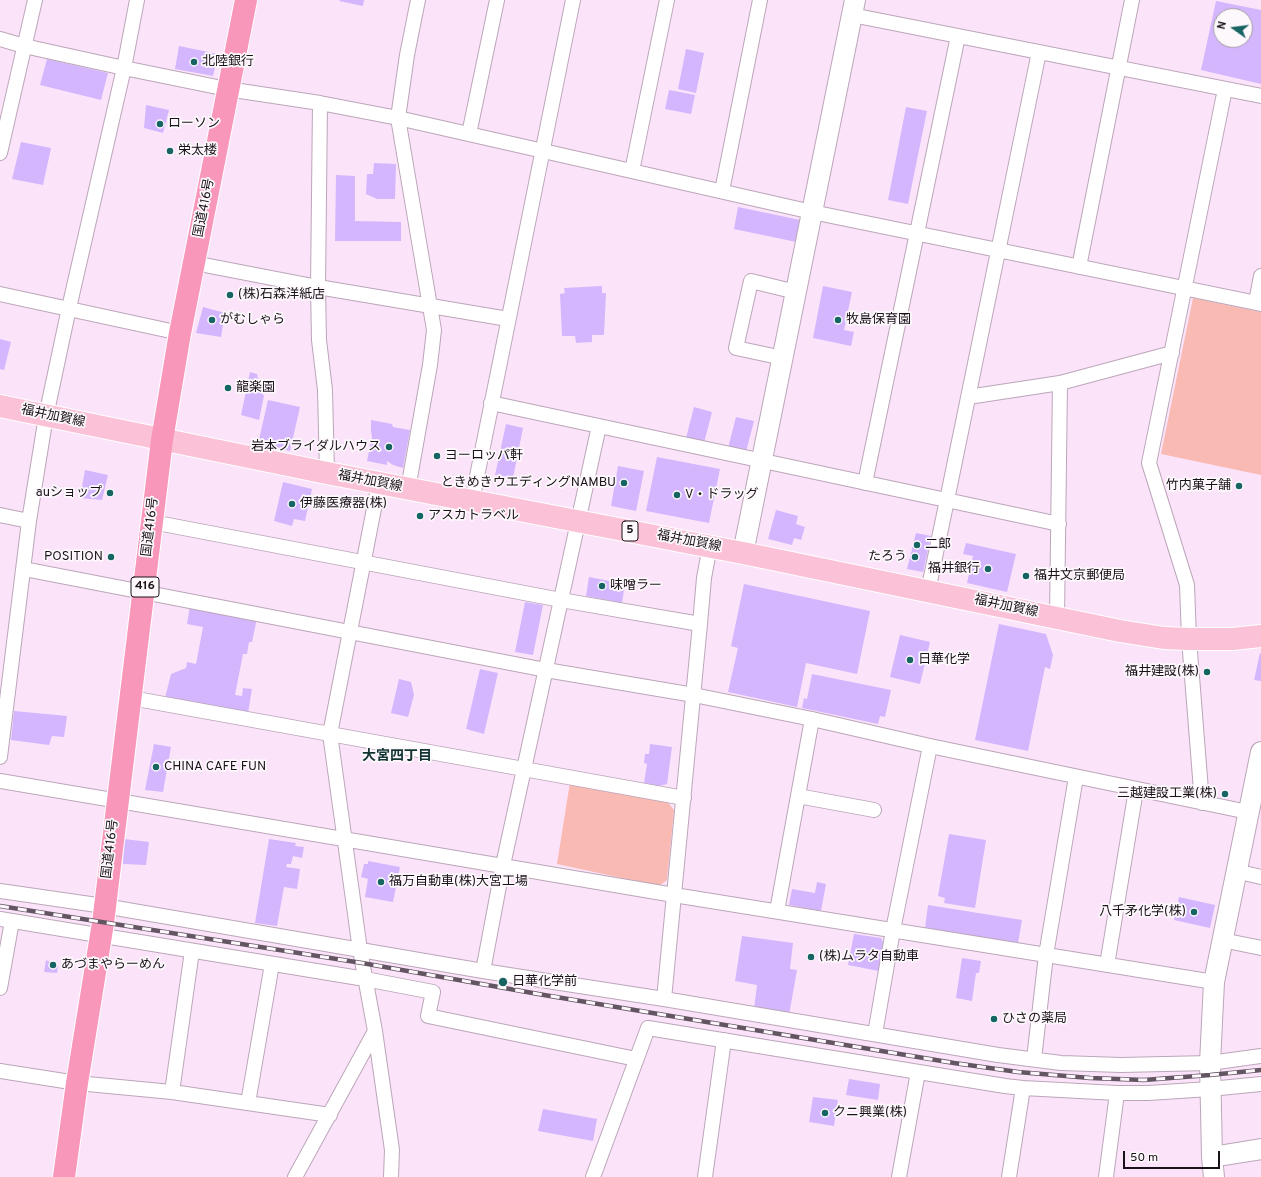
<!DOCTYPE html>
<meta charset="utf-8">
<style>
body{margin:0}
#map{position:relative;width:1261px;height:1177px;overflow:hidden;background:#fbe4f9;font-family:Overpass,sans-serif}
canvas{display:block}
.north{position:absolute;left:1213px;top:8px;width:40px;height:40px;box-sizing:border-box;background:#fdf8fc;border:1px solid #a29ca1;border-radius:50%;rotate:284deg;font-size:11px;font-weight:700;line-height:16px;text-align:center;color:#1a1219}
.north::after{content:'';display:block;margin:auto;width:14px;height:18px;background:#176563;clip-path:polygon(50% 0,100% 100%,50% 72%,0 100%)}
.scale{position:absolute;left:1123px;top:1151px;width:97px;height:18px;box-sizing:border-box;border:2px solid #1a1219;border-top:0;padding-left:5px;font-size:12px;line-height:14px;white-space:nowrap;color:#1a1219;-webkit-text-stroke:3px #fdf8fc;paint-order:stroke}
</style>
<div id="map">
<canvas width="1261" height="1177"></canvas>
<div class="north">N</div>
<div class="scale">50 m</div>
</div>
<script>
const g = document.querySelector('canvas').getContext('2d');
g.lineJoin = 'round';
function paint(path, color) { g.fillStyle = color; g.fill(path, 'evenodd'); }
const shape = rows => new Path2D(rows.map(r => 'M' + r).join(''));
function stroke(path, color, width, dash) { g.strokeStyle = color; g.lineWidth = width; g.lineCap = dash ? 'butt' : 'round'; g.setLineDash(dash || []); g.stroke(path); }
function write(font, color, halo, rows, align = 'center') {
  g.font = font + ' Overpass,"Noto Sans JP",sans-serif'; g.lineWidth = 3.5; g.setLineDash([]); g.textBaseline = 'middle'; g.strokeStyle = halo; g.fillStyle = color; for (const [text, x, y, turn = 0] of rows) {
    g.save(); g.translate(x, y); g.rotate((+turn || 0) * Math.PI / 180); g.textAlign = isNaN(turn) ? turn : align; if (halo) g.strokeText(text, 0, 0); g.fillText(text, 0, 0); g.restore();
  }
}
const green = shape([
 [1193,298,1261,312,1261,475,1161,454],
 [570,782,666,800,674,810,667,880,659,886,557,864]
]);
const building = shape([
 [340,0,364,0,363,6,339,1],
 [1216,1,1261,10,1261,84,1201,70],
 [1221,16,1245,16,1245,40,1221,40],
 [179,46,218,54,213,76,175,69],
 [686,49,704,53,696,93,678,89],
 [47,59,108,73,101,100,40,85],
 [669,90,695,95,691,114,665,109],
 [146,105,169,110,163,133,144,128],
 [906,107,927,111,908,204,888,200],
 [21,142,51,148,43,185,12,179],
 [374,163,396,164,395,199,377,199,366,194,367,174,373,174],
 [336,175,355,176,355,221,401,222,401,241,335,241],
 [738,207,805,221,801,243,734,229],
 [602,286,602,293,606,293,604,335,592,335,592,342,576,343,575,336,562,336,560,294,565,293,564,288],
 [823,286,852,292,844,330,854,332,851,346,813,338],
 [203,307,225,313,221,337,196,333],
 [0,339,11,342,4,370,0,369],
 [250,372,257,374,260,390,264,396,259,420,241,415],
 [268,400,300,407,290,451,258,444],
 [694,407,712,412,704,443,686,438],
 [736,417,754,421,746,452,728,448],
 [371,420,392,424,393,427,410,430,403,468,393,465,387,461,387,465,367,461,372,437,371,431],
 [506,424,523,428,513,478,495,475],
 [657,457,720,469,709,523,646,511],
 [618,466,644,471,636,511,611,506],
 [85,470,108,475,102,500,80,498],
 [283,482,312,489,305,521,294,519,292,526,274,521],
 [776,510,798,516,796,524,805,527,801,540,794,538,792,545,768,539],
 [916,533,931,536,923,572,907,569],
 [966,543,1016,554,1007,592,967,583,973,556,963,554],
 [589,577,625,584,622,603,586,596],
 [744,584,870,611,857,674,806,663,797,707,728,692,738,648,731,646],
 [525,602,543,605,533,655,515,652],
 [190,606,257,618,252,642,249,642,247,654,243,654,235,695,242,696,243,688,252,689,248,713,165,698,171,674,186,668,187,662,196,664,203,627,187,624],
 [999,624,1046,634,1053,655,1050,669,1045,667,1028,751,975,740],
 [900,635,930,642,920,684,890,677],
 [1260,653,1261,654,1261,681,1254,680],
 [480,669,498,673,484,734,466,729],
 [812,674,891,690,885,717,880,716,878,724,802,708,804,698,807,699],
 [399,679,411,682,414,695,408,717,391,713],
 [14,711,67,716,64,737,52,736,49,745,11,740],
 [154,744,171,747,163,792,145,790],
 [650,744,672,747,667,784,659,786,644,783,647,764,644,763,645,754,649,754],
 [949,834,986,840,975,908,944,903,945,898,938,896],
 [124,839,149,842,146,865,123,864],
 [269,839,296,843,295,846,304,847,302,858,293,856,291,864,287,864,286,867,300,869,297,889,284,887,277,926,255,923],
 [368,861,400,867,393,902,365,897,368,879,361,877,364,864,368,864],
 [817,882,826,884,821,911,789,905,792,889,815,893],
 [1179,897,1215,905,1210,928,1174,920],
 [928,905,1022,920,1018,943,925,928],
 [854,934,881,938,884,944,879,971,848,965],
 [742,936,793,943,790,969,797,970,789,1015,754,1009,757,985,735,981],
 [962,958,981,961,979,973,976,973,972,1001,956,998],
 [46,960,58,966,57,973,44,972],
 [849,1079,880,1084,878,1100,846,1095],
 [813,1097,838,1100,834,1126,809,1122],
 [543,1109,597,1119,593,1141,538,1131]
]);
const street = shape([
 [852,15,1261,96],
 [0,39,24,46,124,68,227,89,320,103,398,118,812,212,1261,304],
 [320,103,318,287,319,340,325,390,327,473],
 [469,134,497,0],
 [0,153,35,0],
 [632,171,667,0],
 [722,191,760,0],
 [194,263,318,287,508,319],
 [1079,267,1132,0],
 [0,294,180,333],
 [1256,302,1261,276],
 [783,358,736,348,751,281,796,292],
 [968,397,1060,383,1172,353],
 [491,403,1059,524],
 [379,483,330,734,360,950,375,1031,392,1150,391,1177],
 [865,483,958,36],
 [408,489,430,365,434,330,398,118,407,55,418,0],
 [472,501,573,0],
 [0,515,29,521],
 [152,522,561,600,700,624],
 [24,569,546,670,694,695,812,719,930,746,1248,812],
 [928,591,947,500,1039,52],
 [1057,618,1060,383],
 [131,698,684,798],
 [0,757,29,521,46,416,69,308,124,68,137,0],
 [0,781,674,895,1214,982],
 [798,796,874,810],
 [1202,803,1189,639,1187,585,1149,463,1225,89],
 [1235,871,1261,877],
 [0,891,104,906,483,971,664,999,998,1055,1061,1063,1121,1065,1210,1063,1261,1056],
 [777,911,812,719],
 [0,919,365,979,433,992,428,1016,636,1059],
 [1222,940,1261,948],
 [1107,965,1136,790],
 [483,971,503,865,599,426],
 [0,988,12,921],
 [664,999,700,624,704,578,710,546],
 [875,1034,893,930,930,746],
 [1034,1059,1046,955,1076,777],
 [0,1071,77,1083,172,1092,330,1115],
 [172,1092,192,951],
 [248,1103,272,964],
 [295,1177,375,1031],
 [593,1177,648,1028,1005,1086,1023,1088,1117,1093,1148,1093,1210,1089,1261,1084],
 [705,1177,724,1040],
 [899,1177,918,1072],
 [1009,1177,1023,1088],
 [1106,1177,1117,1093]
]);
const secondary = shape([
 [743,553,855,0],
 [1212,1157,1261,1149],
 [1214,1177,1212,1157,1210,1063,1214,982,1261,752]
]);
const primary = shape([
 [0,406,327,473,743,553,1120,631,1164,638,1189,639,1233,639,1261,636]
]);
const highway = shape([
 [64,1177,77,1083,103,923,162,440,180,333,246,0]
]);
const rail = shape([
 [0,906,362,963,544,995,954,1063,1018,1072,1090,1078,1144,1080,1210,1075,1261,1070]
]);
const markers = [
 [194,62,4,"#176563"],
 [160,124,4,"#176563"],
 [170,151,4,"#176563"],
 [230,295,4,"#176563"],
 [212,320,4,"#176563"],
 [838,320,4,"#176563"],
 [228,388,4,"#176563"],
 [389,447,4,"#176563"],
 [437,456,4,"#176563"],
 [624,483,4,"#176563"],
 [1239,486,4,"#176563"],
 [110,493,4,"#176563"],
 [677,495,4,"#176563"],
 [292,504,4,"#176563"],
 [420,516,4,"#176563"],
 [917,545,4,"#176563"],
 [111,557,4,"#176563"],
 [915,557,4,"#176563"],
 [988,569,4,"#176563"],
 [1026,576,4,"#176563"],
 [602,586,4,"#176563"],
 [910,660,4,"#176563"],
 [1207,672,4,"#176563"],
 [156,767,4,"#176563"],
 [1225,794,4,"#176563"],
 [381,882,4,"#176563"],
 [1194,912,4,"#176563"],
 [811,957,4,"#176563"],
 [53,965,4,"#176563"],
 [503,982,5,"#176563"],
 [994,1019,4,"#176563"],
 [825,1113,4,"#176563"]
];
const shields = [
 [630,531,16],
 [145,587,28]
];
const shieldNames = [
 ["5",630,531],
 ["416",145,587]
];
const poiNames = [
 ["北陸銀行",202,62],
 ["ローソン",168,124],
 ["栄太楼",178,151],
 ["(株)石森洋紙店",238,295],
 ["がむしゃら",220,320],
 ["牧島保育園",846,320],
 ["龍楽園",236,388],
 ["岩本ブライダルハウス",381,447,"right"],
 ["ヨーロッパ軒",445,456],
 ["ときめきウエディングNAMBU",616,483,"right"],
 ["竹内菓子舗",1231,486,"right"],
 ["auショップ",102,493,"right"],
 ["V・ドラッグ",685,495],
 ["伊藤医療器(株)",300,504],
 ["アスカトラベル",428,516],
 ["二郎",925,545],
 ["POSITION",103,557,"right"],
 ["たろう",907,557,"right"],
 ["福井銀行",980,569,"right"],
 ["福井文京郵便局",1034,576],
 ["味噌ラー",610,586],
 ["日華化学",918,660],
 ["福井建設(株)",1199,672,"right"],
 ["CHINA CAFE FUN",164,767],
 ["三越建設工業(株)",1217,794,"right"],
 ["福万自動車(株)大宮工場",389,882],
 ["八千矛化学(株)",1186,912,"right"],
 ["(株)ムラタ自動車",819,957],
 ["あづまやらーめん",61,965],
 ["日華化学前",512,982],
 ["ひさの薬局",1002,1019],
 ["クニ興業(株)",833,1113]
];
const streetNames = [
 ["国道416号",205,208,-79],
 ["福井加賀線",53,417,12],
 ["福井加賀線",370,482,11],
 ["国道416号",151,527,-83],
 ["福井加賀線",689,542,11],
 ["福井加賀線",1006,607,12],
 ["国道416号",111,849,-83]
];
const neighbourhoodNames = [
 ["大宮四丁目",397,757]
];
paint(green, '#f9bab4');
paint(building, '#d3b6fe');
stroke(street, '#bca6b9', 16);
stroke(secondary, '#bca6b9', 22);
stroke(primary, '#fff', 24);
stroke(highway, '#fff', 24);
stroke(street, '#fff', 14);
stroke(secondary, '#fff', 20);
stroke(primary, '#fbc1d6', 22);
stroke(highway, '#f997bb', 22);
stroke(rail, '#635662', 4.5);
stroke(rail, '#fdf8fc', 3, [9]);
for (const [x, y, r, color] of markers) { const dot = new Path2D(); dot.arc(x, y, r, 0, 2 * Math.PI); g.fillStyle = color; g.fill(dot); stroke(dot, '#fdf8fc', 1.5); }
for (const [x, y, w] of shields) { const box = new Path2D(); box.roundRect(x - w / 2, y - 10, w, 20, 3); g.fillStyle = '#fdf8fc'; g.fill(box); stroke(box, '#1a1219', 1); }
write('bold 12px', '#1a1219', null, shieldNames);
write('13px', '#1a1219', '#fdf8fc', poiNames, 'left');
write('13px', '#1a1219', '#fdf8fc', streetNames);
write('bold 14px', '#113433', '#fdf8fc', neighbourhoodNames);
</script>
